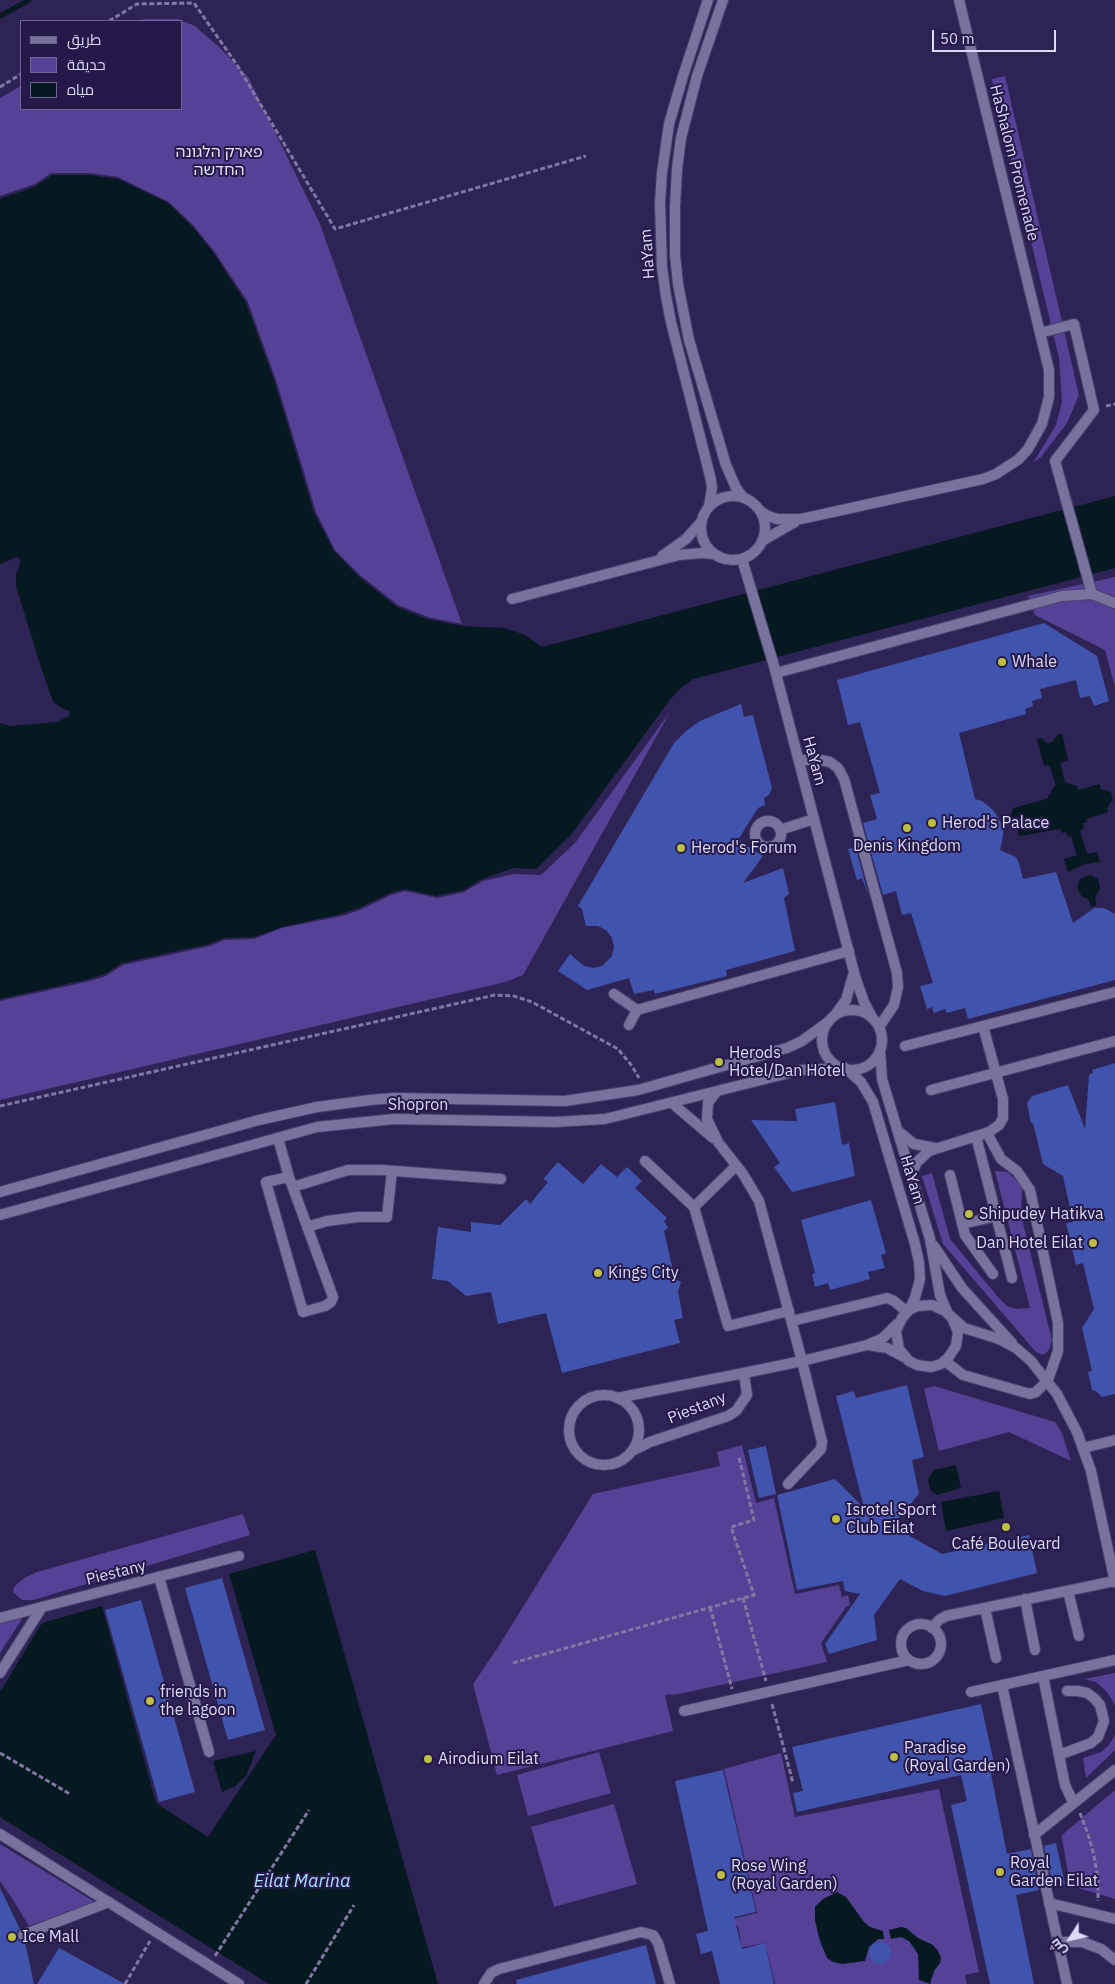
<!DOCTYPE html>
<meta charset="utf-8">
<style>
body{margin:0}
#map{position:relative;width:1115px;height:1984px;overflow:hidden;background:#2e2355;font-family:"IBM Plex Sans",Cairo,sans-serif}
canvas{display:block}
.legend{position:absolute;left:20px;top:20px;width:162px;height:90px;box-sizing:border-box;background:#251949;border:1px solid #6f6690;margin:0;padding:6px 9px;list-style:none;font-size:15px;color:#dedafa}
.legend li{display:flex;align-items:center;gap:10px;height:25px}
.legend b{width:25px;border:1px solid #6f6690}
.north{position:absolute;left:1045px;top:1914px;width:50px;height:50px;-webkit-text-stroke:4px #251949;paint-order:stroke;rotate:235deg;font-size:14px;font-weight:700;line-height:20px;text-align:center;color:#dedafa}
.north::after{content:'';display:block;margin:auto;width:18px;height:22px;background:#dedafa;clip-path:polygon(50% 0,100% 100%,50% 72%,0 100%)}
.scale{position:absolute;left:932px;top:30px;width:124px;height:22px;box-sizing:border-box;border:2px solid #dedafa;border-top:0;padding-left:6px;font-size:15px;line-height:18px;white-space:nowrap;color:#dedafa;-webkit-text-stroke:4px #251949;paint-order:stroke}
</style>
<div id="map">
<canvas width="1115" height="1984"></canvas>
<ul class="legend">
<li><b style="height:6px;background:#78739d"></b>طريق</li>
<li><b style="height:14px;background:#554195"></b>حديقة</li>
<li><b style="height:14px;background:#061820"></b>مياه</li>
</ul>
<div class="north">ش</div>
<div class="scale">50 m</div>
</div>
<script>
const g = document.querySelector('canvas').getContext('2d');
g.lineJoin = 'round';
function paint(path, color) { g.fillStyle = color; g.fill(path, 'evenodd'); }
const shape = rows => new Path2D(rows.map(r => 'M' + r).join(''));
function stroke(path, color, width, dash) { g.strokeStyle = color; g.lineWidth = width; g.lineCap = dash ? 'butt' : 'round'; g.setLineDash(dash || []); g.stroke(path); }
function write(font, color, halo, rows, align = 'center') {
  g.font = font + ' "IBM Plex Sans","Noto Sans Hebrew",sans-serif'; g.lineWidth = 4; g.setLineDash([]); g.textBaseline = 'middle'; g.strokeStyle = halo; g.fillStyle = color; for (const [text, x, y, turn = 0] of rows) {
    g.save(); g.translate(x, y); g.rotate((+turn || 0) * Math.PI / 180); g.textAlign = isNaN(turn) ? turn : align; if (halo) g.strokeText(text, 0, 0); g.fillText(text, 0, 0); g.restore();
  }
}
const green = shape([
 [144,19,178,19,195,26,220,48,248,77,320,224,462,624,428,617,398,605,360,575,335,550,316,512,276,380,248,302,214,251,193,225,169,202,118,177,89,173,51,173,35,184,0,196,0,98,21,86,21,109,181,109,181,21,139,21],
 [1005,76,1079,395,1067,423,1041,457,1033,463,1056,425,1062,402,1059,358,992,79],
 [1115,577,1115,687,1105,650,1035,615,1028,596],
 [670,712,523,975,505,982,0,1100,0,1001,90,981,106,976,123,965,210,946,224,940,254,939,282,928,342,916,360,910,391,895,405,891,437,898,464,892,483,881,514,874,541,875,575,843],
 [995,1171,1008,1172,1020,1184,1022,1191,1021,1215,1052,1340,1049,1350,1043,1355,1036,1352,943,1244,922,1176,932,1173,950,1239,998,1297,1007,1306,1016,1309,1030,1308],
 [934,1386,1055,1422,1062,1433,1071,1461,1009,1432,939,1451,924,1389],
 [742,1445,756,1503,774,1498,795,1594,839,1585,842,1597,848,1595,850,1605,846,1607,821,1643,827,1662,679,1694,665,1695,673,1731,497,1775,473,1684,500,1644,593,1494,720,1466,717,1452],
 [243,1514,250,1535,33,1600,22,1600,13,1592,14,1587,24,1578,37,1572],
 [0,1617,22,1619,0,1653],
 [1115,1673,1115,1705,1107,1692,1096,1682,1084,1679],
 [1115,1735,1115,1750,1086,1778,1083,1758,1101,1752,1108,1746],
 [599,1752,611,1793,528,1816,517,1775],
 [781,1753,795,1817,939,1789,979,1972,965,1975,967,1984,775,1984,765,1943,739,1948,737,1943,741,1942,738,1926,733,1927,732,1919,757,1913,724,1769],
 [1115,1790,1115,1899,1075,1887,1070,1883,1062,1839,1062,1835],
 [614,1804,637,1884,554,1907,531,1827],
 [0,1844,95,1902,29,1926,13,1900,0,1881]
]);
const water = shape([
 [52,175,89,175,118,179,168,203,192,226,213,252,246,303,274,380,314,513,334,551,358,576,397,607,427,619,462,626,505,628,525,635,542,647,1115,496,1115,568,694,679,682,687,669,701,571,835,536,869,513,868,482,879,464,890,436,896,405,889,390,893,359,908,341,914,282,927,254,937,224,938,209,944,122,963,105,974,89,979,0,999,0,723,10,726,57,722,69,716,70,711,62,708,53,702,39,661,16,586,16,575,21,560,17,557,0,564,0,199,36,186],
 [1062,733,1068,760,1060,763,1065,782,1077,786,1078,790,1100,784,1101,789,1111,792,1113,801,1111,802,1107,809,1108,812,1086,819,1087,822,1083,823,1084,827,1080,831,1087,854,1097,852,1100,862,1085,864,1068,872,1064,859,1077,855,1071,836,1069,837,1065,832,1062,833,1060,829,1019,836,1018,830,1011,827,1010,823,1009,818,1014,808,1049,798,1048,795,1051,794,1052,789,1056,785,1049,765,1044,766,1037,739,1042,738,1045,742,1049,743,1053,741,1057,735],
 [1090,875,1098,879,1100,889,1095,898,1097,905,1091,907,1088,899,1082,897,1077,888,1080,879],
 [956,1465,961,1488,937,1495,930,1490,928,1479,934,1470],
 [999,1491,1004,1518,946,1531,941,1502],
 [315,1550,438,1984,269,1984,0,1817,0,1692,42,1623,102,1606,156,1803,208,1837,276,1735,229,1574],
 [256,1751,246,1776,234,1787,222,1792,213,1761],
 [837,1892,846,1897,864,1922,870,1927,883,1931,884,1939,878,1939,869,1947,865,1961,842,1964,833,1962,827,1958,820,1941,815,1921,815,1907,823,1899],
 [901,1927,906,1928,918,1938,933,1945,938,1951,941,1958,940,1963,934,1971,930,1984,919,1980,918,1954,909,1941,901,1937,891,1939,889,1930]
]);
const stream = shape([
 [0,16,29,0]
]);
const building = shape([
 [1044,623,1097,656,1109,701,1094,706,1090,696,1080,698,1076,680,1040,689,1042,698,1032,701,1033,706,1025,709,1026,714,959,733,975,799,982,801,993,810,999,819,1003,827,1003,836,1000,850,1016,857,1019,863,1023,879,1056,872,1073,923,1094,908,1104,908,1115,914,1115,980,968,1019,965,1008,947,1013,945,1009,934,1013,932,1007,927,1009,920,986,933,983,911,913,902,915,896,891,883,895,863,823,877,819,870,795,880,793,860,722,848,725,837,680],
 [741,704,744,717,753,715,772,788,769,795,764,798,765,805,758,808,738,840,763,856,743,883,783,868,789,894,784,898,795,951,726,970,727,976,655,994,654,990,634,994,629,978,587,990,558,971,570,954,584,966,594,968,602,966,612,956,614,947,612,938,606,930,598,926,586,926,582,909,578,906,674,743,686,731,700,721],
 [850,826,869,898,862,878,857,880,848,849,855,847],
 [1115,1063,1115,1394,1102,1397,1096,1391,1092,1390,1088,1372,1092,1371,1082,1328,1094,1309,1083,1263,1076,1265,1066,1223,1073,1222,1063,1176,1043,1164,1033,1123,1031,1123,1027,1103,1032,1096,1068,1085,1085,1129,1089,1075,1093,1073,1092,1070],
 [835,1102,842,1145,849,1143,855,1176,792,1192,774,1167,780,1163,751,1120,797,1121,795,1109],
 [558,1162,583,1184,601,1164,617,1177,627,1167,642,1181,635,1188,667,1218,664,1221,668,1228,664,1231,675,1279,681,1282,678,1291,683,1318,674,1320,680,1343,562,1373,546,1313,498,1324,491,1292,466,1296,448,1281,432,1279,438,1227,471,1232,471,1222,500,1225,526,1199,530,1204,548,1182,543,1179],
 [871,1200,886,1253,881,1255,885,1268,868,1272,870,1279,830,1290,828,1283,815,1287,812,1274,815,1273,801,1220],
 [907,1385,924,1457,912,1460,919,1494,892,1526,942,1554,1029,1535,1037,1573,945,1596,923,1591,900,1579,874,1615,877,1640,829,1654,825,1644,860,1594,845,1591,843,1581,797,1590,777,1495,835,1479,864,1508,836,1396,854,1391,856,1398],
 [766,1446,776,1494,759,1498,748,1450],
 [222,1578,265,1730,228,1740,185,1588],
 [141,1600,195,1792,159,1802,105,1610],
 [981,1704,995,1768,990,1769,1007,1854,1031,1849,1039,1890,1016,1895,1034,1984,990,1984,951,1805,967,1801,961,1775,797,1812,793,1793,803,1791,792,1747],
 [723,1770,756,1912,734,1917,742,1949,765,1943,774,1984,720,1984,712,1951,701,1954,696,1934,708,1931,675,1781],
 [1056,1843,1065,1884,1053,1887,1044,1846],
 [0,1888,20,1929,17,1931,16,1937,19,1941,25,1942,34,1984,0,1984],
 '869 1953a11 11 0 1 1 22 0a11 11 0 1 1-22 0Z',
 [646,1945,656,1984,517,1984,516,1980],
 [59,1948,125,1984,37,1984]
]);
const path = shape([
 [109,21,137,4,194,3,237,65,335,229,586,156],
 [0,87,21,74],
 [1106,406,1115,404],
 [0,1106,495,995,514,996,532,1002,618,1049,632,1066,639,1078],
 [743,1598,766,1681],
 [710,1607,732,1689],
 [513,1663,754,1595,731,1527,754,1520,739,1457],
 [772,1704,793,1783],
 [0,1753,70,1794],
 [1080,1813,1088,1834,1094,1856,1098,1879,1098,1901],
 [215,1956,309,1810],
 [125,1984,150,1941],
 [306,1984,354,1905]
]);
const service = shape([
 [799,760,820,760,830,762,838,768,844,779,897,973,898,987,894,1005,879,1027],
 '755 834a13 13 0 1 1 26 0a13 13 0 1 1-26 0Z',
 [780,830,814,819],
 [614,994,637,1010],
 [629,1025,637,1010,849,951],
 [905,1046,1115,992],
 [931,1090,1115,1041],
 [898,1131,914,1144,935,1148],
 [976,1136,1012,1278],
 [278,1138,289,1177,333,1297,331,1302,325,1306,303,1312,266,1182,289,1177],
 [645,1161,694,1207,728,1326,789,1311],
 [950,1175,965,1235,993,1274],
 [912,1178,912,1173,917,1162,929,1151,989,1132,999,1125,1003,1118,1003,1099,983,1026],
 [293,1187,348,1170,382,1170,501,1179],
 [694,1207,736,1166],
 [962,1224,997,1216],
 [307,1227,327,1221,358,1217,387,1217,392,1171],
 [792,1321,887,1298,894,1301,907,1312],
 [945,1361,963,1375,1030,1394,1036,1392,1048,1380,1058,1351,1058,1323,1030,1190,1017,1171,1001,1159,987,1133],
 [1083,1448,1115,1440],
 [788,1484,821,1449,822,1442,802,1361],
 [159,1577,209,1752],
 [1068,1591,1079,1636],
 [1025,1599,1035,1650],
 [985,1608,996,1658],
 '901 1644a20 20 0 1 1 40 0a20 20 0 1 1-40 0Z',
 [932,1628,939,1620,946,1616,1115,1581],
 [1043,1676,1065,1785,1073,1802],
 [1002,1685,1067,1984],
 [971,1692,1115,1660],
 [684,1711,909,1660],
 [1059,1755,1091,1743,1098,1737,1104,1721,1100,1705,1094,1698,1087,1693,1078,1691,1067,1691],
 [1034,1835,1115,1770],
 [1049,1903,1115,1919],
 [1058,1942,1082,1942,1101,1949,1115,1960],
 [484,1984,491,1973,499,1969,641,1932,653,1935,658,1943,670,1984]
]);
const pedestrian = shape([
 [1040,333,1074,324,1094,410,1055,461,1092,594],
 [776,673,1062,596,1092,594,1115,603],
 [0,1673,42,1607],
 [0,1834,239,1984],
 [23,1935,109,1902]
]);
const minor = shape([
 [708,0,683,76,669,124,662,173,660,203,662,267,666,296,671,322,711,480,712,488,709,506],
 [723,0,697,76,681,138,677,169,675,207,675,255,678,284,689,340,726,465,736,488,743,497],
 '701 528a32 32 0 1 1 64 0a32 32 0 1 1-64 0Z',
 [760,511,768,516,777,519,801,519,983,479,996,474,1019,459,1028,449,1042,424,1049,397,1049,370,959,0],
 [762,541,795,522],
 [662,556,686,539,701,522],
 [742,559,774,666,855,976,864,1002,873,1019],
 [512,599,679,555,702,553,713,554],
 '822 1040a30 30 0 1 1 60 0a30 30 0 1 1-60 0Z',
 [835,1015,846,1000,854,972],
 [880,1050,882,1079,930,1239,940,1295,948,1314],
 [845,1068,861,1082,873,1102,915,1244,919,1262,920,1279,915,1298,909,1310],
 [717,1091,708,1103,707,1119,718,1142,743,1174,759,1201,802,1361],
 [672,1103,713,1138],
 [0,1192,259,1120,317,1107,370,1100,394,1098,565,1101,638,1090,787,1048,802,1041,828,1022],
 [0,1215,317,1127,394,1119,555,1122,605,1119,801,1070,843,1068],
 [934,1246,962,1288,1012,1343],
 [952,1318,958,1332,956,1346,948,1358,941,1364,931,1367,917,1365,909,1361,899,1349,896,1331,902,1318,909,1310,918,1306,932,1305,945,1311,964,1328,999,1339,1016,1348,1031,1361,1057,1394,1077,1432,1091,1471,1115,1582],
 [868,1345,887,1348,904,1357],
 [744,1373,802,1361,867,1345,883,1338,897,1324],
 '569 1430a35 35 0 1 1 70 0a35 35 0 1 1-70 0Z',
 [617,1398,744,1373,747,1395,736,1411,728,1416,650,1442,632,1451],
 [0,1618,239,1556]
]);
const markers = [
 [1002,662,5,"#bcbf43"],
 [932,823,5,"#bcbf43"],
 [907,828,5,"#bcbf43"],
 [681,848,5,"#bcbf43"],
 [719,1062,5,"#bcbf43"],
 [969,1214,5,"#bcbf43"],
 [1093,1243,5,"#bcbf43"],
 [598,1273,5,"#bcbf43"],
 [836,1519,5,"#bcbf43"],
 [1006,1527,5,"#bcbf43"],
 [150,1701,5,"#bcbf43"],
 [894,1757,5,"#bcbf43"],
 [428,1759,5,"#bcbf43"],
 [1000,1872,5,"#bcbf43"],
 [721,1875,5,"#bcbf43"],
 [12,1937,5,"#bcbf43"]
];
const parkNames = [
 ["פארק הלגונה",219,152],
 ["החדשה",219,170]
];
const streetNames = [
 ["HaShalom Promenade",1014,163,76],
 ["HaYam",648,254,-94],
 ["HaYam",814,761,75],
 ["Shopron",418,1105],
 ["HaYam",912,1180,73],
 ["Piestany",697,1408,-22],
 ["Piestany",116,1573,-14]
];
const poiNames = [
 ["Whale",1012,662],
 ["Herod's Palace",942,823],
 ["Denis Kingdom",907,846,"center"],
 ["Herod's Forum",691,848],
 ["Herods",729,1053],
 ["Hotel/Dan Hotel",729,1071],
 ["Shipudey Hatikva",979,1214],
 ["Dan Hotel Eilat",1083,1243,"right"],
 ["Kings City",608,1273],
 ["Isrotel Sport",846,1510],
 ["Club Eilat",846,1528],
 ["Café Boulevard",1006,1544,"center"],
 ["friends in",160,1692],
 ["the lagoon",160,1710],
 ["Paradise",904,1748],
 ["(Royal Garden)",904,1766],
 ["Airodium Eilat",438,1759],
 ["Royal",1010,1863],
 ["Garden Eilat",1010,1881],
 ["Rose Wing",731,1866],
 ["(Royal Garden)",731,1884],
 ["Ice Mall",22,1937]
];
const waterNames = [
 ["Eilat Marina",302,1882]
];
paint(green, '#554195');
paint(water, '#061820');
stroke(stream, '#061820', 5);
paint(building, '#4054ad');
stroke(service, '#4a406f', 12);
stroke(pedestrian, '#4a406f', 12);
stroke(minor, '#4a406f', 12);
stroke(path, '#8078a2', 3, [5, 2.5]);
stroke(service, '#78739d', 10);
stroke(pedestrian, '#78739d', 10);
stroke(minor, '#78739d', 10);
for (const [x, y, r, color] of markers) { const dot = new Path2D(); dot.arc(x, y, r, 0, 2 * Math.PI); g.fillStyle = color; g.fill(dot); stroke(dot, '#251949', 2); }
write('16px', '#e2e0f9', '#251949', parkNames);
write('16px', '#dedafa', '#251949', streetNames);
write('16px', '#dedafa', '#251949', poiNames, 'left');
write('italic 18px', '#a9e0fd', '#251949', waterNames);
</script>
